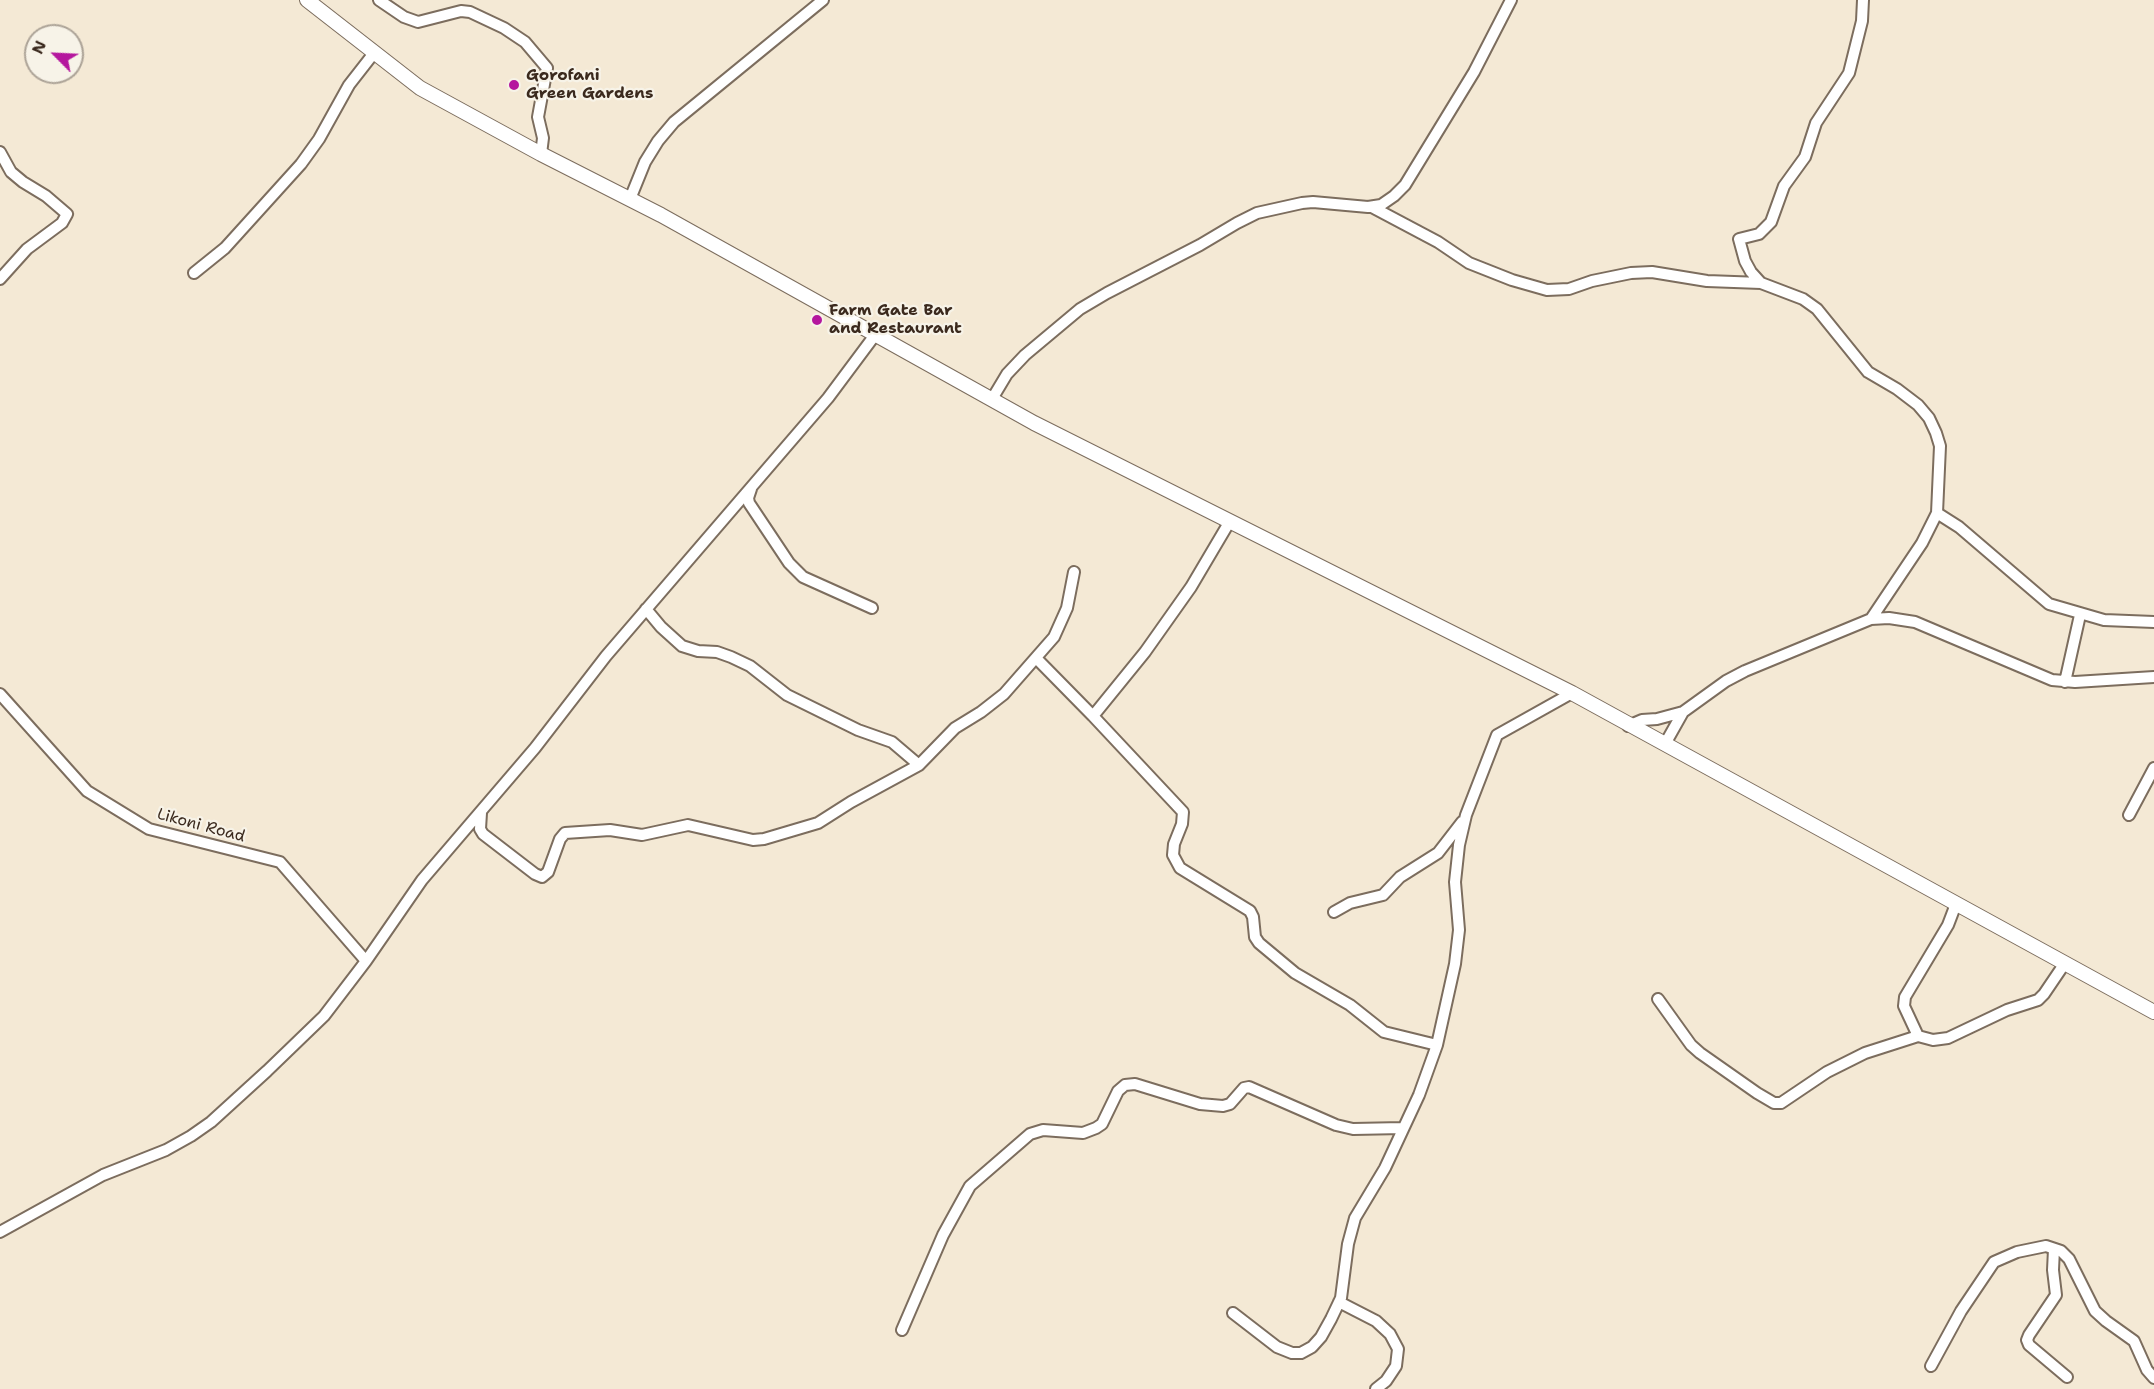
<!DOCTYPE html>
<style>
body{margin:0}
#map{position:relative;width:2154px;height:1389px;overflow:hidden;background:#f4e9d5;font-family:"Shantell Sans",sans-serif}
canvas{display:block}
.north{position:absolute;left:24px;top:24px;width:60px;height:60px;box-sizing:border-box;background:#f7f3e8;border:2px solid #aca397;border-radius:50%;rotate:294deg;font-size:16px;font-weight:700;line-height:24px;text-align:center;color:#3b2a1e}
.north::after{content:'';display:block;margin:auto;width:21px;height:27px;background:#b5179e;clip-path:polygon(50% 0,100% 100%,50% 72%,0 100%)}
</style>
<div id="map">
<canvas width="2154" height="1389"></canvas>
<div class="north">N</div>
</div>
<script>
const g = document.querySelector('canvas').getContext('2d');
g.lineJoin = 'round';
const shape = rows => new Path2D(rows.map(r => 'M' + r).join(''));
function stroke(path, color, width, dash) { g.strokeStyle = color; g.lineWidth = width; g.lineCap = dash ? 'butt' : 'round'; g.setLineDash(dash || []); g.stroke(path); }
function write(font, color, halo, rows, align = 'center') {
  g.font = font + ' "Shantell Sans",sans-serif'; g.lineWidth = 4.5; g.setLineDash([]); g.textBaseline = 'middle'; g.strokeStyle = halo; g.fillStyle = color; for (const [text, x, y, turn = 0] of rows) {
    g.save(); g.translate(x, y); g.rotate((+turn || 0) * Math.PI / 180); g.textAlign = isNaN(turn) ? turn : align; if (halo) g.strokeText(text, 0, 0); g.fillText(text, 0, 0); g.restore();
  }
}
const minor = shape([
 [379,0,404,17,418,22,461,11,470,12,504,28,525,42,547,68,538,117,543,138,541,154],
 [1863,0,1862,21,1849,73,1816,123,1805,157,1784,186,1771,222,1759,234,1739,239,1745,261,1751,272,1761,283,1803,299,1817,309,1868,372,1897,389,1918,405,1929,418,1936,433,1940,446,1937,513,1922,543,1871,619],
 [0,152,11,172,23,182,46,196,67,214,62,223,27,249,0,279],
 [630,199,645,162,658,141,674,122,823,0],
 [1372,207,1438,242,1469,263,1512,280,1547,290,1569,289,1592,281,1631,273,1652,272,1707,281,1761,283],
 [194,273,225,248,301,164,319,139,349,85,374,53],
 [992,399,1007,374,1025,355,1080,309,1107,293,1200,245,1237,223,1257,213,1302,203,1313,202,1368,207,1381,205,1394,196,1405,185,1474,72,1511,0],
 [751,489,748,498,749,503,789,563,803,577,872,608],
 [1937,513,1959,527,2049,604,2104,620,2154,622],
 [646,609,661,627,682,646,698,651,717,652,731,657,750,666,787,695,858,730,892,742,919,765],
 [1036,658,1093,716,1183,812,1182,824,1174,844,1173,855,1180,868,1250,911,1253,917,1255,937,1259,943,1295,973,1350,1005,1384,1032,1437,1045],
 [2065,682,2080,615],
 [0,694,87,791,149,829,280,862,366,961],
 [1093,716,1145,652,1191,587,1230,521],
 [1628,726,1642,720,1657,719,1683,712,1726,681,1745,671,1871,619,1889,618,1915,622,2052,680,2075,682,2154,677],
 [1665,744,1683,712],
 [481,813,480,829,483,834,535,874,542,877,548,872,560,839,565,833,610,830,642,835,688,825,753,840,764,839,818,823,851,802,919,765,955,728,981,712,1004,694,1054,637,1067,608,1074,572],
 [2129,815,2154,768],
 [1334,912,1350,903,1383,895,1400,877,1438,853,1462,822],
 [1658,999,1691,1045,1700,1053,1757,1093,1774,1103,1781,1103,1827,1072,1865,1053,1918,1036,1933,1040,1948,1038,2007,1010,2038,1000,2044,994,2065,963],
 [1918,1036,1904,1006,1905,997,1948,925,1956,904],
 [0,1232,103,1175,166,1150,191,1136,211,1122,267,1071,324,1016,366,961,422,880,535,748,606,656,828,398,875,335],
 [2054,1249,2053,1270,2056,1295,2029,1335,2027,1340,2029,1345,2067,1377],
 [1339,1302,1376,1321,1390,1334,1398,1349,1396,1366,1386,1381,1376,1389],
 [1233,1313,1277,1347,1292,1353,1301,1353,1312,1347,1321,1337,1331,1319,1341,1298,1348,1244,1355,1218,1385,1168,1419,1095,1437,1045,1455,964,1459,930,1455,882,1459,845,1466,815,1497,735,1572,693],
 [902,1330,943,1235,970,1186,1030,1134,1043,1130,1083,1133,1096,1128,1102,1124,1118,1091,1125,1085,1135,1084,1200,1104,1223,1106,1230,1104,1244,1088,1249,1087,1336,1125,1353,1129,1403,1128],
 [1931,1366,1961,1311,1994,1262,2017,1252,2046,1246,2061,1251,2069,1259,2095,1311,2106,1321,2134,1341,2147,1370,2154,1378]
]);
const tertiary = shape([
 [307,0,420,88,541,154,661,215,1034,423,1572,693,2154,1012]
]);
const markers = [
 [514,85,6,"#b5179e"],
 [817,320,6,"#b5179e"]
];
const poiNames = [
 ["Gorofani",526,76],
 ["Green Gardens",526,94],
 ["Farm Gate Bar",829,311],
 ["and Restaurant",829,329]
];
const streetNames = [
 ["Likoni Road",201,826,15]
];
stroke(minor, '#7c6d5e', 14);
stroke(tertiary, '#7c6d5e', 16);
stroke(minor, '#fff', 10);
stroke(tertiary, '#fff', 14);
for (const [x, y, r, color] of markers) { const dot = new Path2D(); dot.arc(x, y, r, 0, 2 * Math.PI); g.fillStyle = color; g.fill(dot); stroke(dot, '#f7f3e8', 2); }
write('bold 16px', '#3b2a1e', '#f7f3e8', poiNames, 'left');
write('16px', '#3b2a1e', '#f7f3e8', streetNames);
</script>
